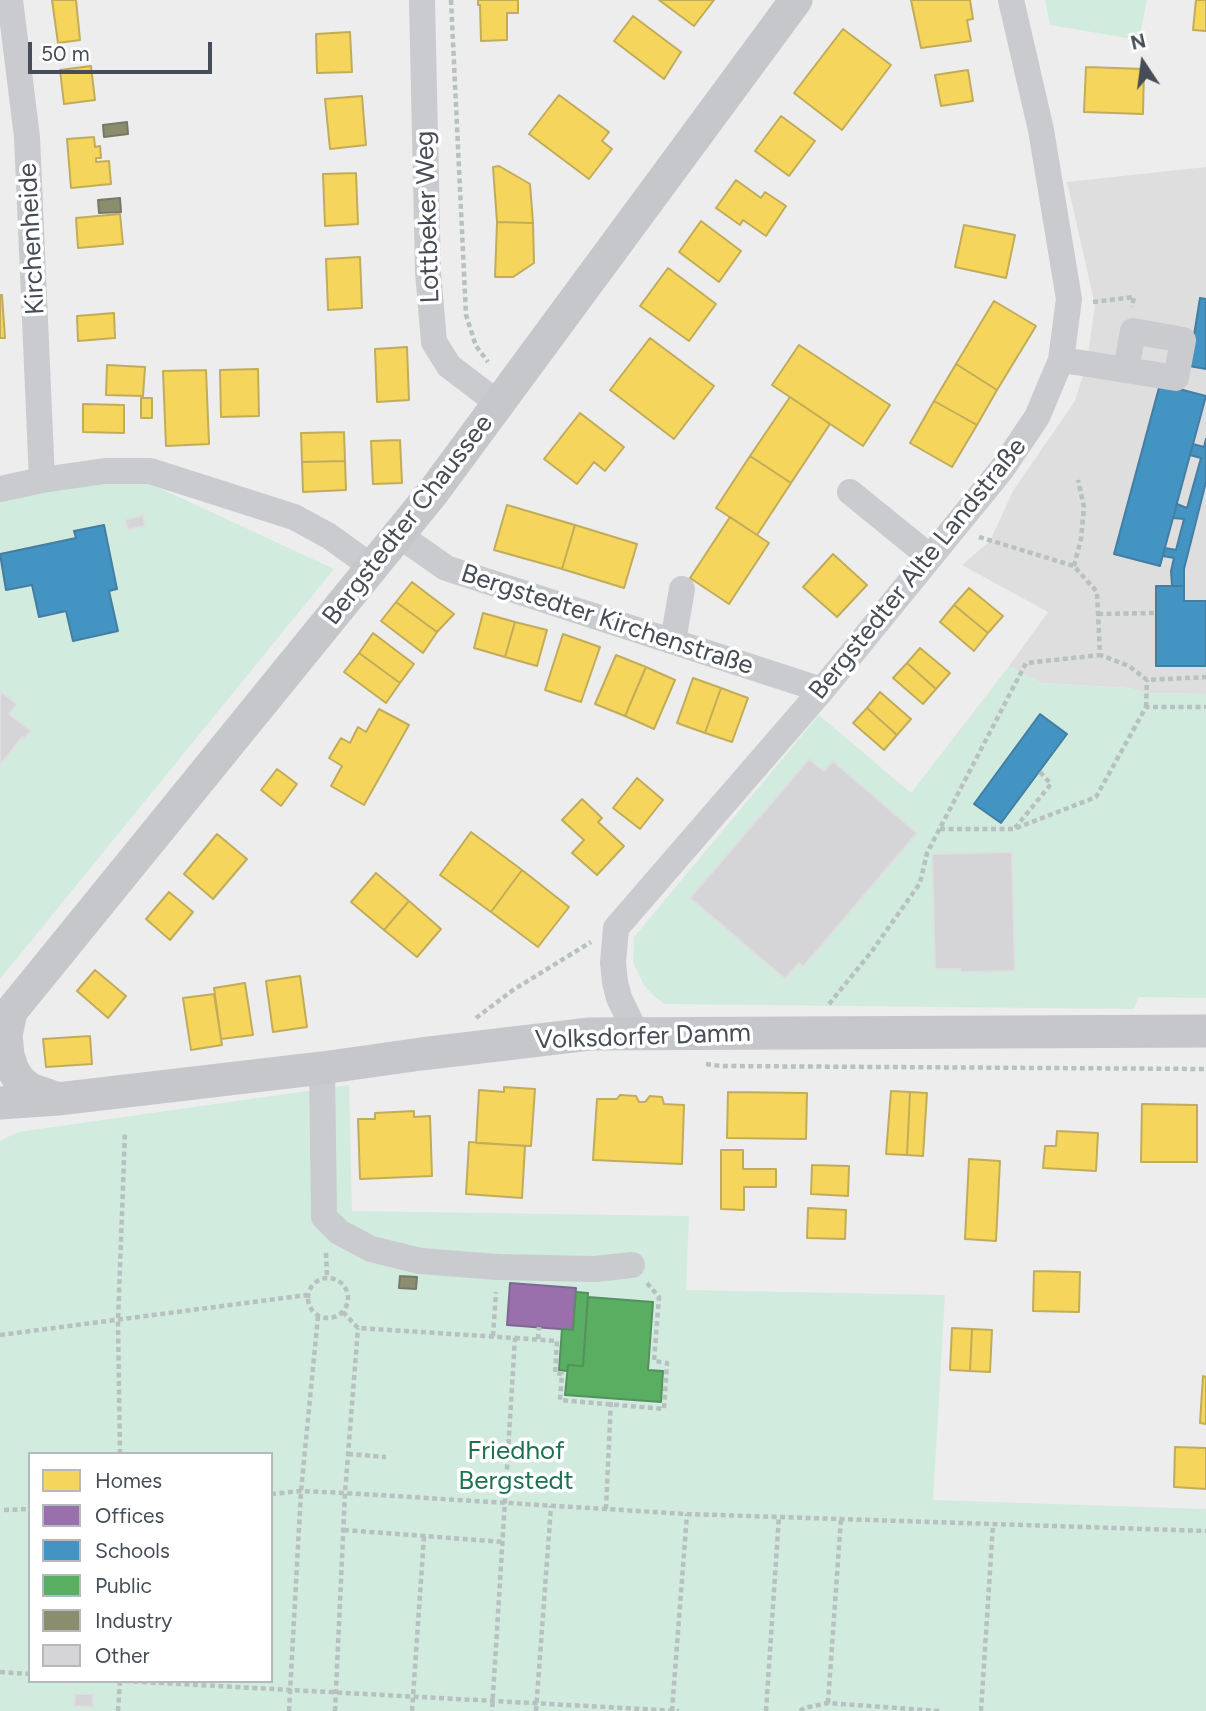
<!DOCTYPE html>
<meta charset="utf-8">
<style>
body{margin:0}
#map{position:relative;width:1206px;height:1711px;overflow:hidden;background:#ededed;font-family:Figtree,sans-serif}
canvas{display:block}
.legend{position:absolute;left:28px;top:1452px;width:245px;height:231px;box-sizing:border-box;background:#fff;border:2px solid #b5b8bc;margin:0;padding:9px 12px;list-style:none;font-size:21px;color:#464d57}
.legend li{display:flex;align-items:center;gap:14px;height:35px}
.legend b{width:35px;border:2px solid #b5b8bc}
.north{position:absolute;left:1108px;top:28px;width:70px;height:70px;-webkit-text-stroke:5px #fff;paint-order:stroke;rotate:347deg;font-size:19px;font-weight:700;line-height:28px;text-align:center;color:#464d57}
.north::after{content:'';display:block;margin:auto;width:24px;height:32px;background:#464d57;clip-path:polygon(50% 0,100% 100%,50% 72%,0 100%)}
.scale{position:absolute;left:28px;top:42px;width:184px;height:32px;box-sizing:border-box;border:4px solid #464d57;border-top:0;padding-left:9px;font-size:21px;line-height:24px;white-space:nowrap;color:#464d57;-webkit-text-stroke:5px #fff;paint-order:stroke}
</style>
<div id="map">
<canvas width="1206" height="1711"></canvas>
<ul class="legend">
<li><b style="height:19px;background:#f6d55c"></b>Homes</li>
<li><b style="height:19px;background:#9970ab"></b>Offices</li>
<li><b style="height:19px;background:#4393c3"></b>Schools</li>
<li><b style="height:19px;background:#5aae61"></b>Public</li>
<li><b style="height:19px;background:#8c8c6e"></b>Industry</li>
<li><b style="height:19px;background:#d5d5d7"></b>Other</li>
</ul>
<div class="north">N</div>
<div class="scale">50 m</div>
</div>
<script>
const g = document.querySelector('canvas').getContext('2d');
g.lineJoin = 'round';
function paint(path, color) { g.fillStyle = color; g.fill(path, 'evenodd'); }
const shape = rows => new Path2D(rows.map(r => 'M' + r).join(''));
function stroke(path, color, width, dash) { g.strokeStyle = color; g.lineWidth = width; g.lineCap = dash ? 'butt' : 'round'; g.setLineDash(dash || []); g.stroke(path); }
function write(font, color, halo, rows, align = 'center') {
  g.font = font + ' Figtree,sans-serif'; g.lineWidth = 7; g.setLineDash([]); g.textBaseline = 'middle'; g.strokeStyle = halo; g.fillStyle = color; for (const [text, x, y, turn = 0] of rows) {
    g.save(); g.translate(x, y); g.rotate((+turn || 0) * Math.PI / 180); g.textAlign = isNaN(turn) ? turn : align; if (halo) g.strokeText(text, 0, 0); g.fillText(text, 0, 0); g.restore();
  }
}
const education = shape([
 [1206,167,1206,694,1146,693,1128,688,1041,683,1009,666,1048,612,962,565,990,541,1013,491,1075,401,1087,362,1095,305,1067,182]
]);
const green = shape([
 [1045,0,1147,0,1139,40,1050,25],
 [127,473,334,569,0,979,0,498],
 [1009,666,1041,683,1128,688,1146,693,1206,694,1206,998,1139,997,1133,1009,664,1004,654,996,644,985,633,962,634,937,819,715,911,793],
 [349,1085,352,1211,689,1216,686,1290,945,1295,933,1500,1206,1509,1206,1711,0,1711,0,1141,18,1132],
 [30,1454,271,1454,271,1681,30,1681]
]);
const homes = shape([
 [52,0,76,0,80,40,58,43,52,0],
 [478,0,518,0,518,13,507,13,507,40,481,41,480,5,478,5,478,0],
 [659,0,714,0,694,26,659,0],
 [911,0,970,0,973,19,967,20,971,41,921,48,911,0],
 [1196,0,1206,0,1206,31,1193,30,1196,0],
 [633,16,681,52,664,79,614,41,633,16],
 [843,29,891,65,842,130,794,93,843,29],
 [350,32,352,72,317,73,316,34,350,32],
 [91,66,95,100,64,104,60,70,91,66],
 [1086,67,1144,69,1143,114,1084,112,1086,67],
 [968,70,973,101,941,106,935,75,968,70],
 [559,95,609,132,602,141,612,149,589,179,529,134,559,95],
 [362,96,366,145,330,149,325,99,362,96],
 [781,116,815,141,789,176,755,151,781,116],
 [94,137,95,147,100,146,101,158,96,158,96,162,109,161,111,184,71,188,67,139,94,137],
 [499,166,530,184,533,223,497,222,493,167,499,166],
 [356,173,358,224,325,226,323,174,356,173],
 [736,180,761,198,765,192,786,206,766,236,743,220,740,225,716,208,736,180],
 [120,214,123,244,78,248,76,218,120,214],
 [701,221,741,251,719,282,679,252,701,221],
 [497,222,533,223,534,263,513,277,495,277,497,222],
 [964,225,1015,235,1006,278,955,267,964,225],
 [360,257,362,308,328,310,326,259,360,257],
 [668,268,716,304,689,341,640,306,668,268],
 [0,295,2,295,5,338,0,338,0,295],
 [994,301,1036,326,997,390,956,364,994,301],
 [114,313,115,338,78,341,77,316,114,313],
 [650,338,714,386,674,439,610,390,650,338],
 [799,345,890,405,863,446,772,385,799,345],
 [407,347,409,400,377,402,375,349,407,347],
 [956,364,997,390,977,425,934,401,956,364],
 [107,365,145,367,143,396,106,395,107,365],
 [258,369,259,416,221,417,220,370,258,369],
 [206,370,209,444,166,446,163,371,206,370],
 [790,397,830,424,791,483,750,456,790,397],
 [141,398,152,398,152,418,141,418,141,398],
 [934,401,977,425,952,467,910,443,934,401],
 [83,404,124,405,124,433,83,432,83,404],
 [580,413,624,447,605,471,594,462,577,484,544,459,580,413],
 [344,432,345,461,302,462,301,433,344,432],
 [400,440,402,483,373,484,371,441,400,440],
 [750,456,791,483,757,535,716,508,750,456],
 [345,461,346,490,303,492,302,462,345,461],
 [507,505,575,525,562,569,494,550,507,505],
 [730,517,769,543,729,604,690,578,730,517],
 [575,525,637,544,624,588,562,569,575,525],
 [833,554,867,585,837,617,803,587,833,554],
 [412,582,454,614,437,632,396,602,412,582],
 [969,588,1003,616,988,633,954,605,969,588],
 [396,602,437,632,423,653,381,621,396,602],
 [954,605,988,633,974,651,940,622,954,605],
 [483,613,515,622,505,657,474,648,483,613],
 [515,622,547,630,537,666,505,657,515,622],
 [373,633,414,664,400,683,359,653,373,633],
 [563,634,600,647,581,702,545,690,563,634],
 [920,648,950,673,936,689,907,663,920,648],
 [359,653,400,683,386,703,344,672,359,653],
 [616,655,646,667,625,716,595,704,616,655],
 [907,663,936,689,923,704,893,678,907,663],
 [646,667,675,680,654,729,625,716,646,667],
 [693,678,721,688,705,733,677,723,693,678],
 [721,688,748,698,732,742,705,733,721,688],
 [880,692,911,719,897,735,867,708,880,692],
 [867,708,897,735,884,750,853,723,867,708],
 [379,709,409,725,364,805,331,786,342,766,329,758,341,738,350,743,358,727,366,732,379,709],
 [277,769,297,784,281,806,261,790,277,769],
 [637,778,663,800,640,829,613,808,637,778],
 [582,799,602,818,598,822,624,846,597,875,572,853,584,840,562,820,582,799],
 [471,832,522,870,491,912,440,875,471,832],
 [217,834,247,859,213,899,184,874,217,834],
 [522,870,569,907,538,947,491,912,522,870],
 [376,873,409,901,384,930,351,902,376,873],
 [169,892,193,912,170,940,146,919,169,892],
 [409,901,441,929,417,957,384,930,409,901],
 [95,970,126,996,108,1018,77,991,95,970],
 [300,976,307,1027,273,1032,266,981,300,976],
 [245,983,253,1035,221,1039,214,988,245,983],
 [214,994,222,1045,191,1050,183,998,214,994],
 [90,1036,92,1064,46,1067,43,1039,90,1036],
 [504,1087,535,1089,531,1146,476,1143,479,1090,504,1092,504,1087],
 [891,1091,910,1092,907,1155,886,1154,891,1091],
 [728,1092,807,1093,806,1139,727,1138,728,1092],
 [910,1092,927,1093,923,1156,907,1155,910,1092],
 [620,1095,636,1096,639,1102,645,1102,650,1096,662,1097,664,1104,684,1105,682,1164,593,1160,597,1099,617,1099,620,1095],
 [1142,1104,1197,1105,1197,1162,1141,1162,1142,1104],
 [414,1111,414,1117,430,1116,432,1176,360,1179,358,1119,375,1119,375,1113,414,1111],
 [1057,1131,1098,1133,1096,1171,1043,1168,1045,1146,1056,1146,1057,1131],
 [469,1142,525,1146,522,1198,466,1194,469,1142],
 [721,1150,743,1150,743,1169,776,1169,776,1187,744,1187,744,1210,721,1209,721,1150],
 [969,1159,1000,1161,996,1241,965,1239,969,1159],
 [812,1165,849,1166,848,1196,811,1194,812,1165],
 [808,1208,846,1210,845,1239,807,1238,808,1208],
 [1034,1271,1080,1272,1079,1312,1033,1311,1034,1271],
 [952,1328,972,1329,970,1371,950,1370,952,1328],
 [972,1329,992,1330,990,1372,970,1371,972,1329],
 [1203,1376,1206,1377,1206,1424,1200,1423,1203,1376],
 [1175,1447,1206,1448,1206,1489,1174,1487,1175,1447]
]);
const offices = shape([
 [510,1283,576,1288,573,1330,507,1325,510,1283]
]);
const schools = shape([
 [1200,298,1206,299,1206,369,1189,366,1200,298],
 [1160,384,1206,396,1160,566,1114,554,1160,384],
 [1206,439,1206,482,1184,569,1184,586,1172,586,1171,571,1174,558,1163,556,1165,548,1176,550,1184,519,1173,518,1177,504,1187,508,1201,458,1190,455,1193,444,1204,447,1206,439],
 [104,525,117,589,109,591,118,631,73,641,66,611,39,617,32,585,6,590,0,554,76,538,74,531,104,525],
 [1156,586,1184,586,1184,601,1206,601,1206,666,1156,666,1156,586],
 [1040,714,1067,734,1001,823,974,804,1040,714]
]);
const public = shape([
 [576,1292,588,1293,583,1366,568,1365,567,1371,559,1370,562,1329,573,1330,576,1292],
 [588,1297,653,1302,648,1370,663,1371,661,1402,565,1395,568,1365,583,1366,588,1297]
]);
const industry = shape([
 [127,122,128,134,104,137,103,125,127,122],
 [120,198,121,212,99,213,98,200,120,198],
 [400,1276,417,1277,416,1289,399,1288,400,1276]
]);
const building = shape([
 [143,515,145,526,128,530,125,520,143,515],
 [0,691,17,704,9,714,31,731,24,739,22,737,0,765,0,691],
 [809,759,824,771,833,761,917,833,803,967,799,963,785,979,690,898,809,759],
 [1012,852,1015,971,960,972,960,969,935,969,932,854,1012,852],
 [75,1694,93,1694,93,1707,74,1706,75,1694]
]);
const path = shape([
 [451,0,466,315,476,346,488,362],
 [1093,302,1134,297,1132,307],
 [979,537,1074,566,1097,592,1100,655,1129,666,1147,680,1206,677],
 [1074,566,1081,539,1084,507,1078,480],
 [1098,614,1156,613],
 [1146,707,1147,680],
 [1015,828,1051,784,1039,771],
 [940,829,1014,829,1096,797,1146,707,1206,707],
 [829,1004,872,951,920,883,927,853,1026,663,1100,655],
 [476,1018,513,990,591,942],
 [706,1064,721,1066,1206,1069],
 [326,1253,327,1277],
 '308 1298a20 20 0 1 1 40 0a20 20 0 1 1-40 0Z',
 [343,1312,358,1328,515,1338,492,1711],
 [0,1335,307,1295],
 [493,1336,496,1292],
 [515,1338,557,1341,555,1373,562,1374,560,1400,664,1409,667,1363,654,1361,659,1297,646,1282],
 [538,1339,539,1327],
 [120,1454,118,1321,125,1131],
 [348,1454,386,1457],
 [271,1494,301,1491,345,1493,687,1514,1206,1531],
 [606,1509,611,1399],
 [4,1510,30,1509],
 [344,1530,504,1542],
 [0,1672,30,1674],
 [125,1681,679,1711],
 [828,1703,841,1518],
 [118,1711,120,1681],
 [289,1711,301,1491,318,1316],
 [335,1711,345,1493,358,1328],
 [412,1711,424,1536],
 [536,1711,551,1506],
 [672,1711,687,1514],
 [766,1711,779,1516],
 [800,1711,804,1708,828,1703,939,1711],
 [981,1711,993,1524]
]);
const minor = shape([
 [10,0,27,137,42,480],
 [422,0,428,272,434,342,449,366,499,404],
 [1061,360,1082,363,1126,370,1176,378,1183,340,1133,331,1126,370],
 [0,489,42,480,105,471,150,471,294,517,329,536,372,567],
 [850,492,930,557],
 [399,535,446,568,822,690],
 [673,641,682,589],
 [636,1033,619,998,615,982,613,963,616,928,822,690,1002,469,1037,417,1061,360,1069,299,1041,130,1011,0],
 [322,1068,324,1217,339,1232,371,1249,420,1261,498,1267,595,1269,632,1265]
]);
const major = shape([
 [11,1012,6,1035,8,1055,12,1068,19,1080,30,1089,56,1098],
 [0,1025,434,491,796,0],
 [0,1103,58,1099,322,1068,421,1054,590,1034,1206,1031]
]);
const streetNames = [
 ["Lottbeker Weg",428,217,-92],
 ["Kirchenheide",32,239,-93],
 ["Bergstedter Chaussee",408,520,-52],
 ["Bergstedter Alte Landstraße",918,569,-51],
 ["Bergstedter Kirchenstraße",607,620,18],
 ["Volksdorfer Damm",643,1037,-2]
];
const parkNames = [
 ["Friedhof",516,1451],
 ["Bergstedt",516,1481]
];
paint(education, '#dfdede');
paint(green, '#d2ebdf');
paint(homes, '#f6d55c');
stroke(homes, '#c1ac5a', 2);
paint(offices, '#9970ab');
stroke(offices, '#806692', 2);
paint(schools, '#4393c3');
stroke(schools, '#447ea3', 2);
paint(public, '#5aae61');
stroke(public, '#54915e', 2);
paint(industry, '#8c8c6e');
stroke(industry, '#777967', 2);
paint(building, '#d5d5d7');
stroke(building, '#dedfe0', 2);
stroke(path, '#b7c1bf', 4.5, [5, 3.5]);
stroke(minor, '#c9cbce', 26);
stroke(major, '#c5c7ca', 33);
write('26px', '#464d57', '#fff', streetNames);
write('26px', '#1d7251', '#fff', parkNames);
</script>
